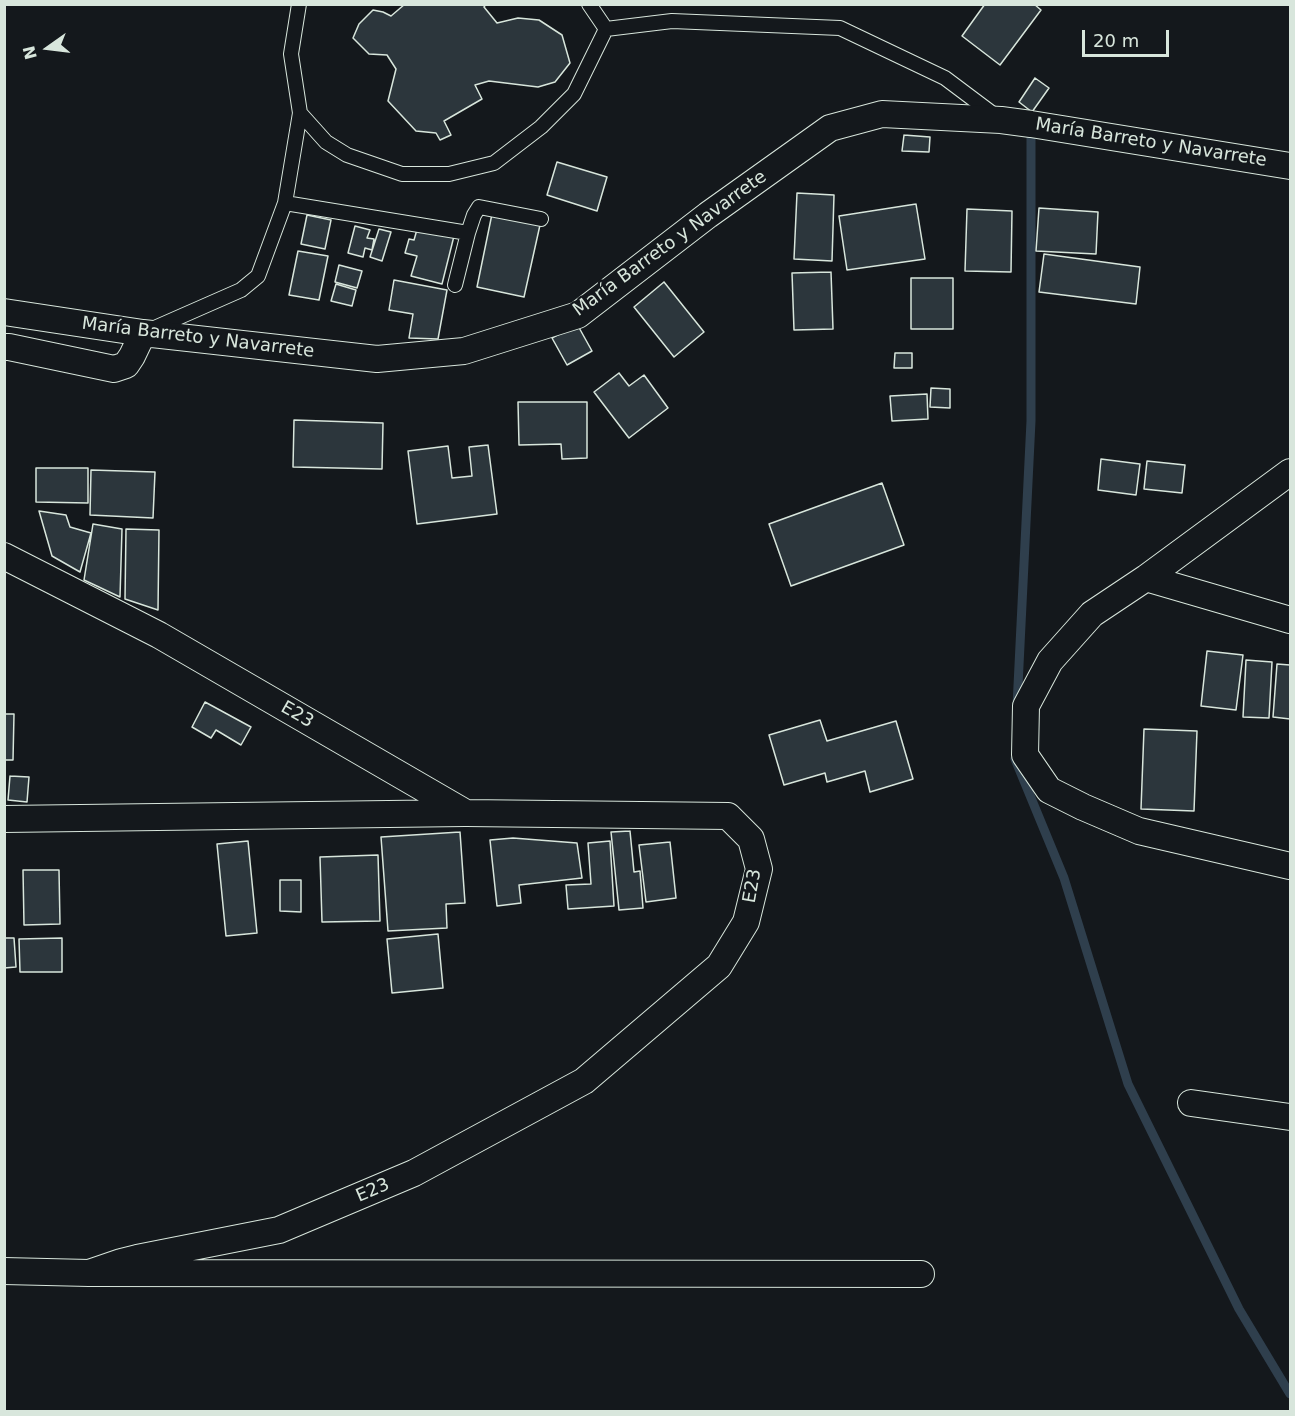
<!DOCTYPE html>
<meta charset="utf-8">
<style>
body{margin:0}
#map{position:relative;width:1295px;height:1416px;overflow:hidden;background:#14181c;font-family:"DejaVu Sans",sans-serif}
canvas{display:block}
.frame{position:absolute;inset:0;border:6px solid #d8e6dc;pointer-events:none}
.north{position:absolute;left:18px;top:18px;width:60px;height:60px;-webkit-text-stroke:4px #14181c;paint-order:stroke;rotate:256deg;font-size:16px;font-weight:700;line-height:24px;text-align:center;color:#d8e6dc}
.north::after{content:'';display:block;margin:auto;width:21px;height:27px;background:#d8e6dc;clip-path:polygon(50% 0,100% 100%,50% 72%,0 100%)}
.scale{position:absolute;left:1082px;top:30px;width:87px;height:27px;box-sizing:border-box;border:3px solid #d8e6dc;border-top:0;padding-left:8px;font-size:18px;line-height:21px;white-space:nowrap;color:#d8e6dc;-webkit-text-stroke:4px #14181c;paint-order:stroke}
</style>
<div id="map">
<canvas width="1295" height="1416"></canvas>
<div class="frame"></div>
<div class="north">N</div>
<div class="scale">20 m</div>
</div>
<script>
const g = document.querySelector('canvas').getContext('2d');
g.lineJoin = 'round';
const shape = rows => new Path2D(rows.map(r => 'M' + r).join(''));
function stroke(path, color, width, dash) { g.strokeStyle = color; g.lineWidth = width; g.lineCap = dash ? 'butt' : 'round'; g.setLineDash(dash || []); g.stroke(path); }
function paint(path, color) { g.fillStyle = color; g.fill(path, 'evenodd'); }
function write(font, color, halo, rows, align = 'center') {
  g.font = font + ' "DejaVu Sans",sans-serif'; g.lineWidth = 4.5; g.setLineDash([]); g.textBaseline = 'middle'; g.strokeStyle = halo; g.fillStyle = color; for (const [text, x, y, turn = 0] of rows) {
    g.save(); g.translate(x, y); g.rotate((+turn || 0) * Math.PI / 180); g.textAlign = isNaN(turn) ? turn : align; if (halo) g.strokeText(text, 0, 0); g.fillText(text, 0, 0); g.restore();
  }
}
const stream = shape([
 [1017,706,1031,421,1031,126],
 [1015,759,1064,878,1128,1084,1239,1309,1290,1394]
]);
const building = shape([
 [405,4,486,4,484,7,497,23,518,18,539,20,562,35,570,63,555,82,538,87,489,81,475,85,482,99,444,121,451,135,440,140,436,133,416,131,388,101,396,69,387,55,369,54,353,38,359,24,373,10,383,12,391,16,405,4],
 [985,4,1034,4,1041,10,1000,65,962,36,985,4],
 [1035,78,1049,88,1032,112,1019,102,1035,78],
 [904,135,930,137,929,152,902,151,904,135],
 [557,162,607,177,597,211,547,195,557,162],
 [797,193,834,195,832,261,794,259,797,193],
 [916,204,925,259,847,270,839,216,916,204],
 [1039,208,1098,212,1096,254,1036,251,1039,208],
 [967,209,1012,211,1011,272,965,271,967,209],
 [492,214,540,225,524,297,477,287,492,214],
 [307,215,331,220,325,249,301,244,307,215],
 [355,226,370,230,367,238,374,239,372,250,365,248,363,257,348,253,355,226],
 [418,226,454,236,442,284,411,276,417,256,405,253,409,239,414,240,418,226],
 [379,229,391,232,382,261,370,257,379,229],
 [298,251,328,256,319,300,289,295,298,251],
 [1044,254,1140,267,1136,304,1039,292,1044,254],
 [339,265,362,271,357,288,335,282,339,265],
 [831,272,833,329,794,330,792,273,831,272],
 [911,278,953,278,953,329,911,329,911,278],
 [394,280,447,290,438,339,409,338,413,314,389,310,394,280],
 [664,282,704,332,674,357,634,307,664,282],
 [336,284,356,290,352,306,331,301,336,284],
 [577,324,592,351,567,365,552,338,577,324],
 [895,353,912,353,912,368,894,368,895,353],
 [619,373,629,386,644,375,668,408,629,438,594,392,619,373],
 [931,388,950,389,950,408,930,407,931,388],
 [927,394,928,419,892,421,890,396,927,394],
 [518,402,587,402,587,458,562,459,561,444,519,445,518,402],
 [294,420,383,423,382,469,293,467,294,420],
 [488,445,497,514,417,524,408,451,448,446,452,478,472,476,469,447,488,445],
 [1101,459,1140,464,1136,495,1098,490,1101,459],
 [1147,461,1185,465,1182,493,1144,489,1147,461],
 [36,468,88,468,88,503,36,502,36,468],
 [91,470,155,472,153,518,90,515,91,470],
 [882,483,904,545,791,586,769,524,882,483],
 [39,511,66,515,70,527,91,533,80,572,52,556,39,511],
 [93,524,122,529,120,597,84,580,93,524],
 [126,529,159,530,158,610,125,599,126,529],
 [1207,651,1243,655,1236,710,1201,706,1207,651],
 [1246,660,1272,662,1269,718,1243,717,1246,660],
 [1277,664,1290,665,1290,719,1273,717,1277,664],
 [205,702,251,727,241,745,216,730,211,738,192,727,205,702],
 [4,714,14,714,13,760,4,760,4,714],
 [820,720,827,741,896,721,913,779,870,792,865,771,827,782,825,773,784,785,769,735,820,720],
 [1144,729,1197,731,1194,811,1141,809,1144,729],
 [10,776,29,777,27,802,8,800,10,776],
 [630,831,634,872,640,871,643,908,619,910,611,832,630,831],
 [460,832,465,903,446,904,447,928,388,931,381,837,460,832],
 [513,838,577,843,582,878,519,885,521,903,497,906,490,840,513,838],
 [248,841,257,933,226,936,217,844,248,841],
 [610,841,614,906,568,909,566,885,591,884,588,843,610,841],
 [670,842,676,898,646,902,639,845,670,842],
 [378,855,380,921,322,922,320,857,378,855],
 [23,870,59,870,60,924,24,925,23,870],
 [280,880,301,880,301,912,280,911,280,880],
 [438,934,443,988,392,993,387,939,438,934],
 [4,938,14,938,16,967,4,968,4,938],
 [62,938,62,972,20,972,19,939,62,938]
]);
const service = shape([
 [589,4,606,29,672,21,840,28,945,78,997,117],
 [300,113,326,142,347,155,402,174,449,174,494,163,541,127,574,94,606,29],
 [285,203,468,233,455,285],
 [468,233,474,215,479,207,541,219],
 [150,330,241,290,258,276,285,203,300,113,291,54,299,4]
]);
const minor = shape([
 [4,312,143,333,377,359,464,351,578,315,708,215,830,128,882,114,1001,120,1031,124,1290,166],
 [4,347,9,347,114,369,126,365,132,356,143,333],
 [1290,472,1146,578,1092,614,1050,661,1026,706,1025,755,1049,790,1083,807,1139,831,1290,866],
 [4,556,159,635,466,813,728,816,751,839,759,869,746,922,719,966,584,1081,414,1173,279,1230,137,1258,121,1262,89,1273],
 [1146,578,1290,620],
 [4,819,465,813],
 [1191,1103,1290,1117],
 [4,1271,89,1273,921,1274]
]);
const streetNames = [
 ["María Barreto y Navarrete",1151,143,9],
 ["María Barreto y Navarrete",670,244,-36],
 ["María Barreto y Navarrete",198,338,7],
 ["E23",297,715,30],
 ["E23",753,886,-80],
 ["E23",373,1191,-23]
];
stroke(stream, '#2f3f4d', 9);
paint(building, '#2c363c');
stroke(building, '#d8e6dc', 1.5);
stroke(service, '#d8e6dc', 16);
stroke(minor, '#d8e6dc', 28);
stroke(service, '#14181c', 14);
stroke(minor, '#14181c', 26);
write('18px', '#d8e6dc', '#14181c', streetNames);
</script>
